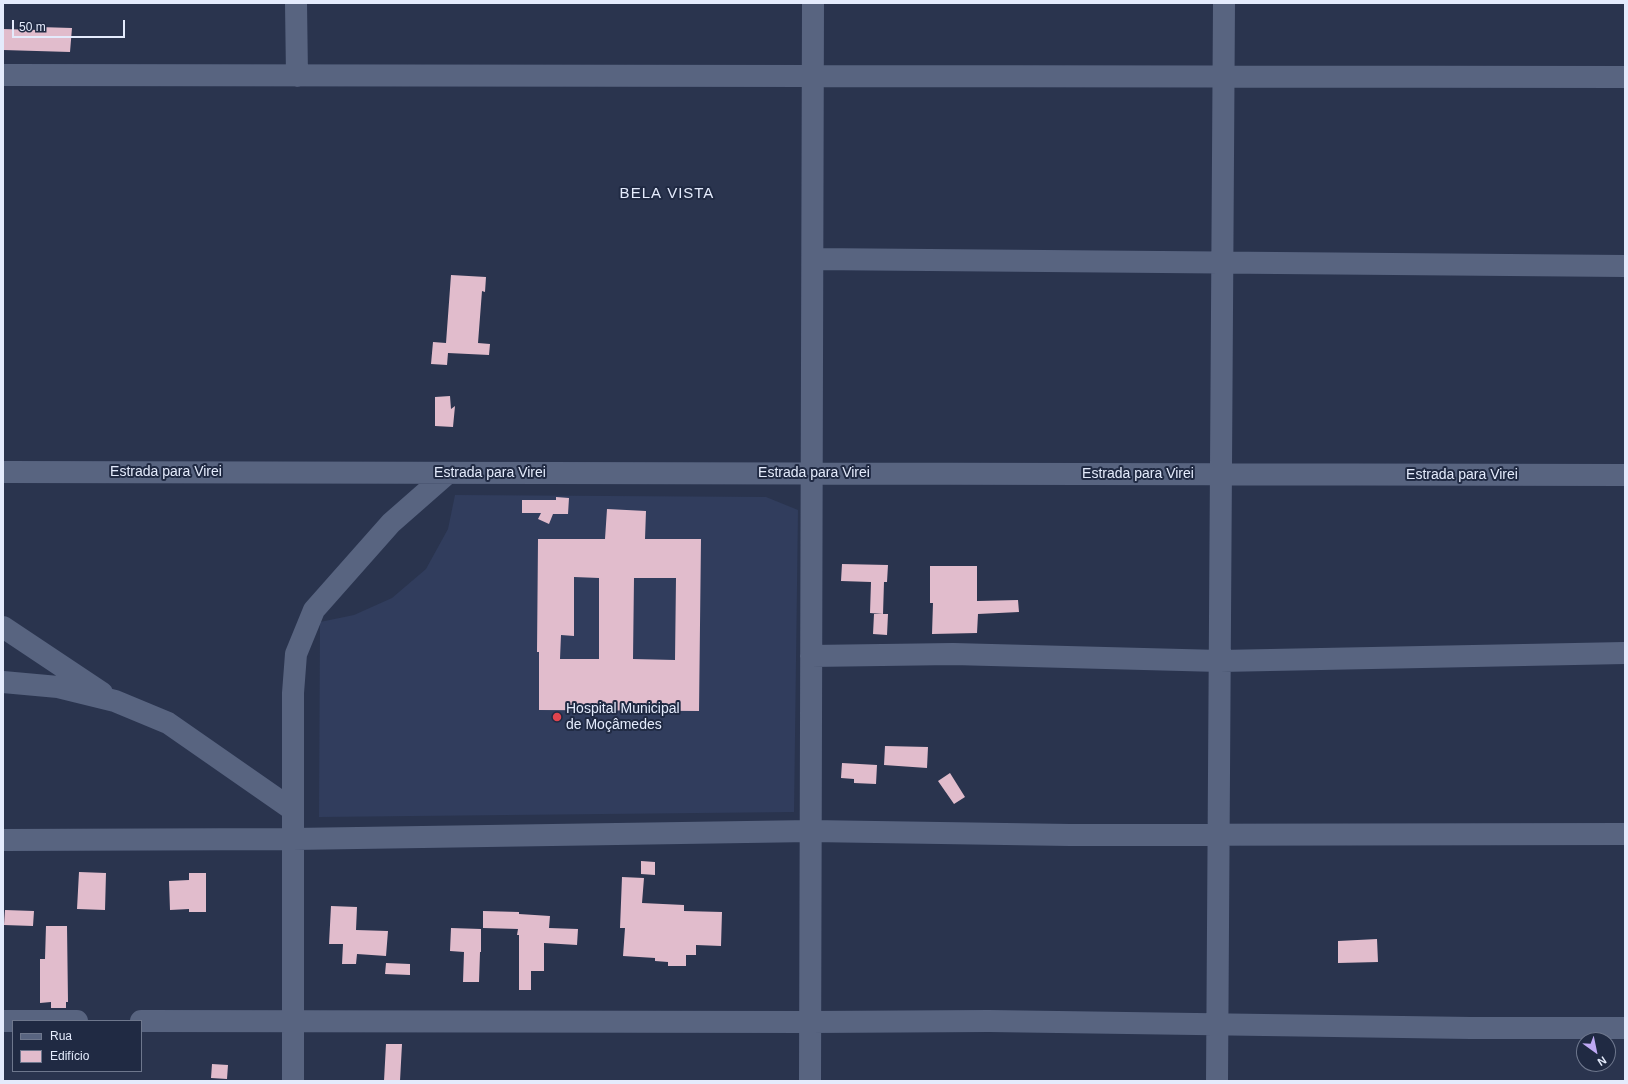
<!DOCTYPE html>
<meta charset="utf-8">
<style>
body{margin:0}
#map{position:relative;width:1628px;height:1084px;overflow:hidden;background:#2a344e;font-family:Helvetica,sans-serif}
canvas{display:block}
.frame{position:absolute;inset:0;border:4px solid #e4ebfc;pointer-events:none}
.legend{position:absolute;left:12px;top:1020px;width:130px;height:52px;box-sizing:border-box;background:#202a43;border:1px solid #6e778d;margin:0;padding:5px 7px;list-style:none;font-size:12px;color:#e4ebfc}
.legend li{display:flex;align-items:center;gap:8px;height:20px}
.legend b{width:20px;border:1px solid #6e778d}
.north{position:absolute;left:1576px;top:1032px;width:40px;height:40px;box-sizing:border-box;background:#202a43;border:1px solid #6e778d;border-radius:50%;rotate:147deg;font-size:11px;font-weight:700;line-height:16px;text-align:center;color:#e4ebfc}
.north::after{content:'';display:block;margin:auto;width:14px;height:18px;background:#bfa9f4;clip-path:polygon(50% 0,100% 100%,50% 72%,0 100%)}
.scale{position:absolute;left:12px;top:20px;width:113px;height:18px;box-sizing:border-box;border:2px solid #e4ebfc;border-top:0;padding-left:5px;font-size:12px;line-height:14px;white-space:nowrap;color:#e4ebfc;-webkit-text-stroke:3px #202a43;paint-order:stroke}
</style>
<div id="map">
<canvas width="1628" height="1084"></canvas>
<div class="frame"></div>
<ul class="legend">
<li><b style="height:5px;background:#586480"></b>Rua</li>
<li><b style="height:11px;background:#e1bccc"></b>Edifício</li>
</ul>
<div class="north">N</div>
<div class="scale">50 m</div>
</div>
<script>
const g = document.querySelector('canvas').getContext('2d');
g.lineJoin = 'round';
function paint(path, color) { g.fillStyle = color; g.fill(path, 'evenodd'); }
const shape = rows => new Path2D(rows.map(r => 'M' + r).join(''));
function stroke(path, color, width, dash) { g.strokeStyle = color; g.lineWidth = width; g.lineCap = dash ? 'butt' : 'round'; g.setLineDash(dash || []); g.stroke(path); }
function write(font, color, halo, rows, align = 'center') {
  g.font = font + ' Helvetica,sans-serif'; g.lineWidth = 4; g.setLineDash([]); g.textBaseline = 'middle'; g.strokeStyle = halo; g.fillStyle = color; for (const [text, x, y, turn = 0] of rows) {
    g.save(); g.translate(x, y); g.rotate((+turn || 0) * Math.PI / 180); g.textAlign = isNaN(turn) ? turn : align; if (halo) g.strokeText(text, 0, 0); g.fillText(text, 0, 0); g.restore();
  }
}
const built = shape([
 [455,495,766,497,798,510,794,812,319,817,320,622,354,615,392,598,426,569,448,529]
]);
const building = shape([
 [39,27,72,28,70,52,3,50,3,29,39,30],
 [451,275,486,277,485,292,482,291,478,343,490,344,489,355,448,353,447,365,431,364,433,342,446,343],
 [450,396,451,409,455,406,453,427,435,426,435,397],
 [556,497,569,498,568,514,553,514,549,524,538,519,541,513,522,513,522,500,556,500],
 [607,509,646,511,645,539,701,539,699,711,539,710,539,652,537,652,538,539,605,539],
 [574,577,599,578,599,659,560,659,561,635,574,636],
 [634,578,676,578,675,660,633,659],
 [842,564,888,565,887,582,884,582,883,614,870,613,871,582,841,581],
 [930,566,977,566,977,601,1018,600,1019,612,978,614,977,633,932,634,933,603,930,603],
 [874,614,888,614,887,635,873,634],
 [885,746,928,747,927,768,884,765],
 [842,763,877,765,876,784,854,783,854,779,841,778],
 [950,773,965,797,954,804,938,781],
 [641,861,655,862,655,875,641,874],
 [79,872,106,873,105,910,77,909],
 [189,873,206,873,206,912,189,912,189,909,170,910,169,881,189,880],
 [622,877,644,878,642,903,684,905,684,911,722,912,721,946,696,945,696,955,686,955,686,966,668,966,668,962,655,961,655,958,623,956,625,928,620,928],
 [331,906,357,907,356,930,388,931,386,956,357,954,356,964,342,964,343,944,329,944],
 [5,910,34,911,33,926,4,925],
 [483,911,519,912,519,914,550,916,549,928,578,929,577,945,544,943,544,971,531,971,531,990,519,990,519,935,517,935,518,929,483,928],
 [46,926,67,926,68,1002,66,1002,66,1008,51,1008,51,1002,40,1003,40,959,45,959],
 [451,928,481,929,481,952,480,952,479,982,463,982,464,952,450,951],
 [1377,939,1378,962,1338,963,1338,941],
 [386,963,410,964,410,975,385,974],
 [386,1044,402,1044,400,1081,384,1081],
 [212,1064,228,1065,227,1079,211,1078]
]);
const minor = shape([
 [296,3,297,76],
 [3,75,1625,77],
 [813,259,1625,266],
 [3,472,1625,475],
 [3,627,102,693],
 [811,656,953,654,1220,661,1625,653],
 [3,682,58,687,115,701,168,723,293,810],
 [3,840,293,839,811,831,1070,835,1625,834],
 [3,1021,77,1021],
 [141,1021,810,1022,989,1021,1471,1028,1625,1028],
 [293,1081,293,693,296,654,314,610,391,523,448,473],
 [810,1081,813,3],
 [1217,1081,1224,3]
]);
const markers = [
 [557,717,5,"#e0444e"]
];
const streetNames = [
 ["Estrada para Virei",166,472],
 ["Estrada para Virei",490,473],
 ["Estrada para Virei",814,473],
 ["Estrada para Virei",1138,474],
 ["Estrada para Virei",1462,475]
];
const poiNames = [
 ["Hospital Municipal",566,709],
 ["de Moçâmedes",566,725]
];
const neighbourhoodNames = [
 ["BELA VISTA",667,194]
];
paint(built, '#313d5d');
paint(building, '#e1bccc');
stroke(minor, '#586480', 22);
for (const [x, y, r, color] of markers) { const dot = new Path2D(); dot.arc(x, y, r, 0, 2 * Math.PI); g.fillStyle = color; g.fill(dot); stroke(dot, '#202a43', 1.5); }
write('14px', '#e4ebfc', '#202a43', streetNames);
write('14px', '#e4ebfc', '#202a43', poiNames, 'left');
g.letterSpacing = '1px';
write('15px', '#e4ebfc', '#202a43', neighbourhoodNames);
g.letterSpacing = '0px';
</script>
